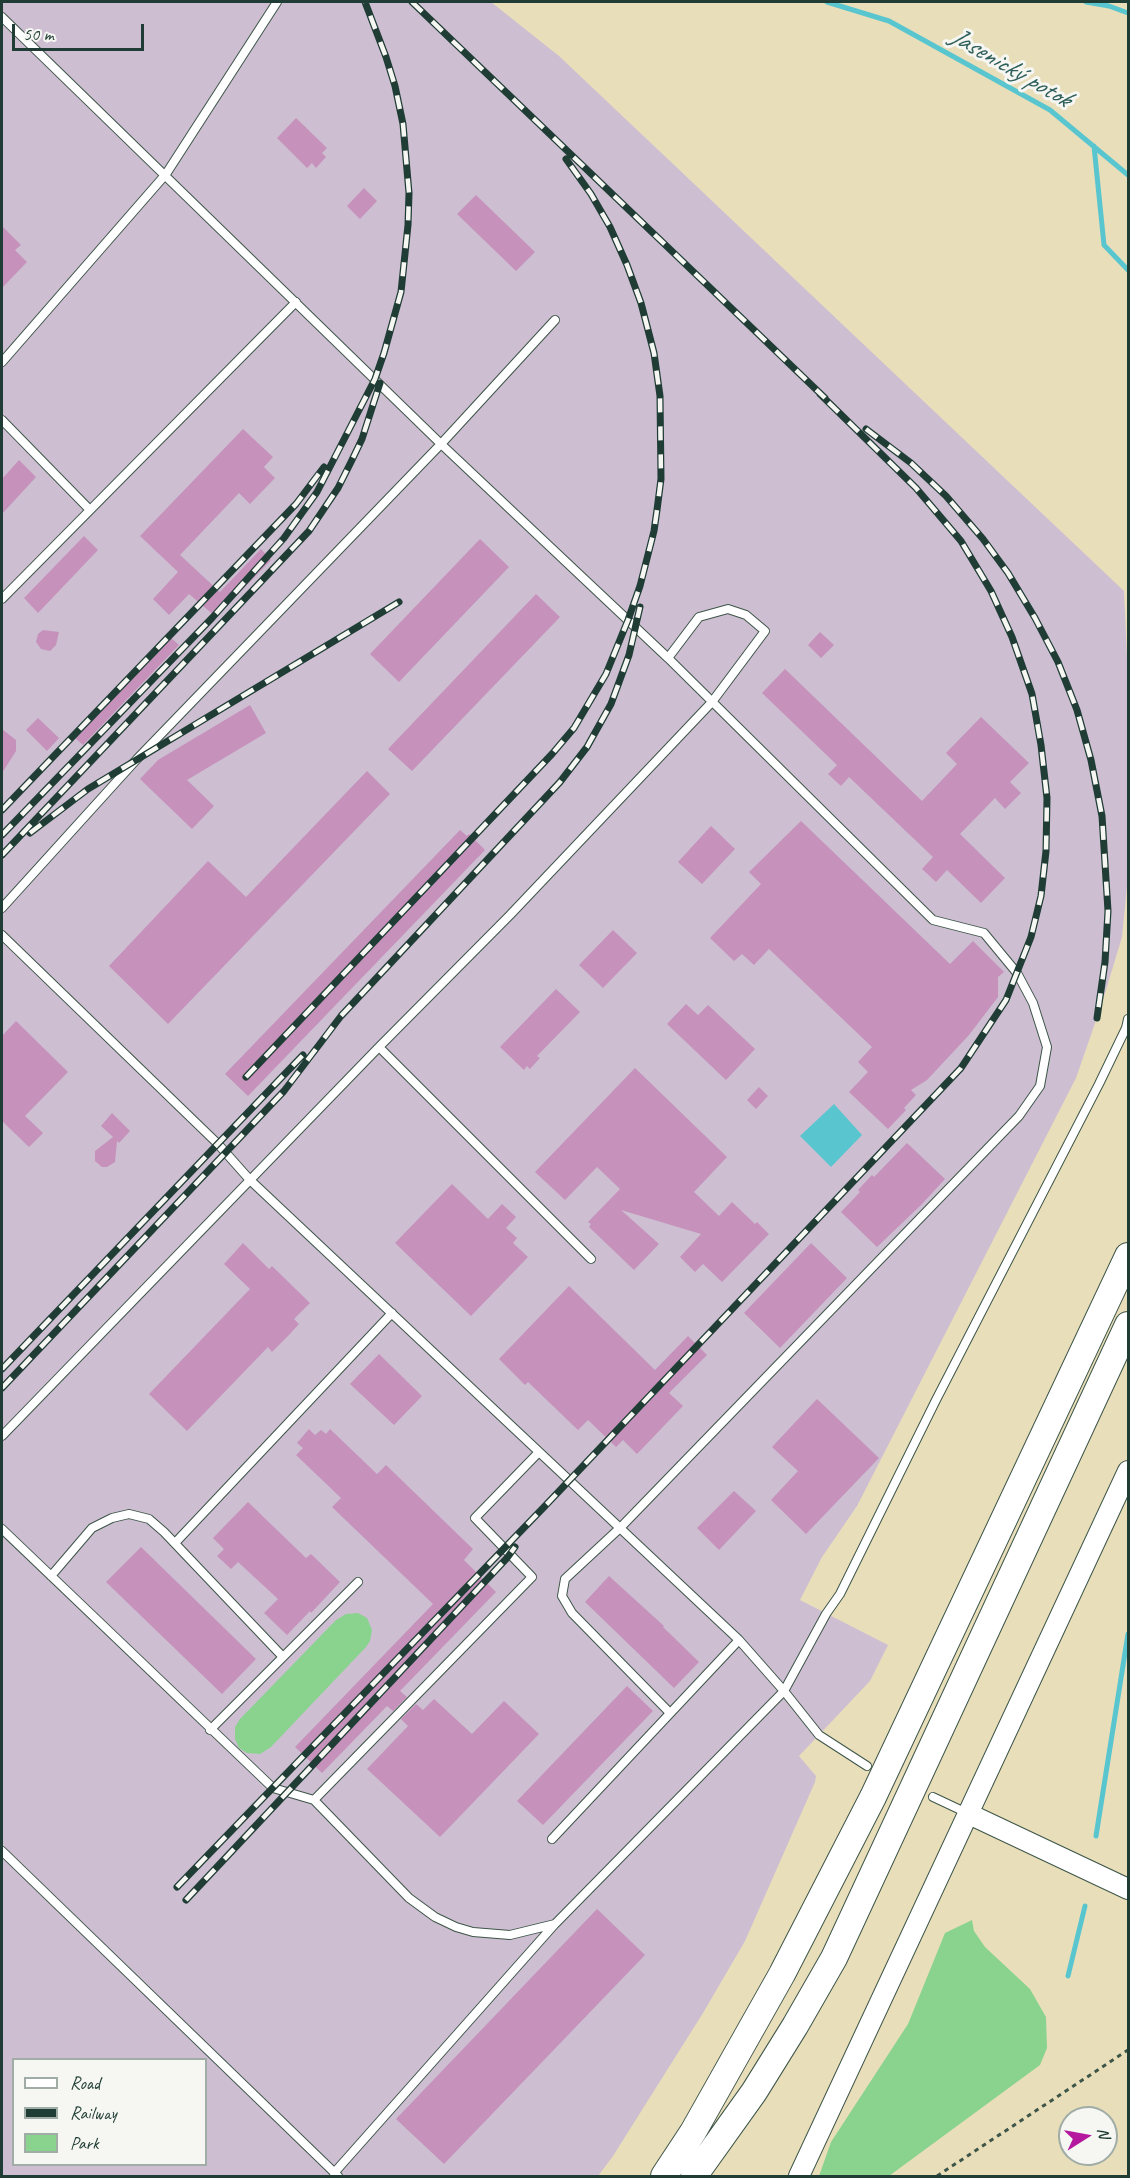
<!DOCTYPE html>
<meta charset="utf-8">
<style>
body{margin:0}
#map{position:relative;width:1130px;height:2178px;overflow:hidden;background:#e9deba;font-family:Caveat,sans-serif}
canvas{display:block}
.frame{position:absolute;inset:0;border:3px solid #1f3d34;pointer-events:none}
.legend{position:absolute;left:12px;top:2058px;width:195px;height:108px;box-sizing:border-box;background:#f6f6f2;border:2px solid #a0aca6;margin:0;padding:8px 10px;list-style:none;font-size:18px;color:#1f3d34}
.legend li{display:flex;align-items:center;gap:12px;height:30px}
.legend b{width:30px;border:2px solid #a0aca6}
.north{position:absolute;left:1058px;top:2106px;width:60px;height:60px;box-sizing:border-box;background:#f6f6f2;border:2px solid #a0aca6;border-radius:50%;rotate:79deg;font-size:16px;font-weight:700;line-height:24px;text-align:center;color:#1f3d34}
.north::after{content:'';display:block;margin:auto;width:21px;height:27px;background:#b5179e;clip-path:polygon(50% 0,100% 100%,50% 72%,0 100%)}
.scale{position:absolute;left:12px;top:24px;width:132px;height:27px;box-sizing:border-box;border:3px solid #1f3d34;border-top:0;padding-left:8px;font-size:18px;line-height:21px;white-space:nowrap;color:#1f3d34;-webkit-text-stroke:4px #f6f6f2;paint-order:stroke}
</style>
<div id="map">
<canvas width="1130" height="2178"></canvas>
<div class="frame"></div>
<ul class="legend">
<li><b style="height:8px;background:#fff"></b>Road</li>
<li><b style="height:8px;background:#1f3d34"></b>Railway</li>
<li><b style="height:16px;background:#8ad38f"></b>Park</li>
</ul>
<div class="north">N</div>
<div class="scale">50 m</div>
</div>
<script>
const g = document.querySelector('canvas').getContext('2d');
g.lineJoin = 'round';
function paint(path, color) { g.fillStyle = color; g.fill(path, 'evenodd'); }
const shape = rows => new Path2D(rows.map(r => 'M' + r).join(''));
function stroke(path, color, width, dash) { g.strokeStyle = color; g.lineWidth = width; g.lineCap = dash ? 'butt' : 'round'; g.setLineDash(dash || []); g.stroke(path); }
function write(font, color, halo, rows, align = 'center') {
  g.font = font + ' Caveat,sans-serif'; g.lineWidth = 6; g.setLineDash([]); g.textBaseline = 'middle'; g.strokeStyle = halo; g.fillStyle = color; for (const [text, x, y, turn = 0] of rows) {
    g.save(); g.translate(x, y); g.rotate((+turn || 0) * Math.PI / 180); g.textAlign = isNaN(turn) ? turn : align; if (halo) g.strokeText(text, 0, 0); g.fillText(text, 0, 0); g.restore();
  }
}
const industrial = shape([
 [2,2,491,2,559,56,1124,591,1128,679,1128,876,1122,937,1102,1003,1076,1078,857,1506,822,1557,800,1600,888,1645,870,1681,799,1756,816,1776,815,1782,745,1941,703,2013,613,2156,598,2176,2,2176],
 [14,2060,206,2060,206,2164,14,2164]
]);
const green = shape([
 [358,1613,367,1618,372,1630,370,1641,366,1647,271,1747,260,1754,247,1753,239,1748,235,1739,235,1727,240,1719,336,1620,346,1614],
 [972,1920,974,1931,985,1947,1030,1989,1046,2017,1047,2048,1040,2065,889,2176,819,2176,831,2142,908,2024,945,1933]
]);
const water = shape([
 [834,1104,862,1135,831,1167,800,1136]
]);
const stream = shape([
 [827,2,889,21,1050,110,1128,175],
 [1086,2,1109,6,1128,13],
 [1094,146,1104,245,1128,270],
 [1096,1836,1128,1634],
 [1068,1976,1085,1906]
]);
const building = shape([
 [296,118,327,148,322,153,326,157,316,168,312,163,307,168,277,138],
 [364,188,377,201,360,219,347,206],
 [476,195,535,252,516,271,457,214],
 [2,226,21,245,15,250,27,262,2,288],
 [243,429,273,457,264,467,275,478,250,504,239,493,180,555,220,592,261,549,271,560,216,617,189,594,169,615,153,599,178,572,140,536],
 [19,460,36,477,2,514,2,479],
 [84,536,98,550,38,613,24,598],
 [480,539,509,567,399,682,370,654],
 [536,594,560,617,412,771,388,749],
 [43,630,59,632,56,645,50,651,41,649,36,642,38,634],
 [820,632,834,645,821,658,808,645],
 [169,636,179,645,83,745,73,736],
 [785,669,922,801,957,764,946,753,981,717,1029,763,1010,782,1021,793,1005,809,995,798,960,834,1005,878,981,903,947,870,936,882,922,869,933,857,849,777,841,786,828,774,837,765,762,693],
 [250,705,266,733,187,780,214,806,192,829,140,779,158,760],
 [38,718,59,738,47,751,26,730],
 [2,729,16,740,16,751,2,773],
 [367,771,390,794,168,1024,109,966,208,861,246,897],
 [801,821,950,964,973,941,1004,972,998,977,998,997,969,1035,927,1080,911,1090,916,1095,904,1108,906,1110,888,1129,849,1092,868,1072,858,1062,872,1047,769,949,754,965,742,954,734,961,710,938,761,884,749,872],
 [711,826,735,849,702,884,678,862],
 [460,830,467,836,469,834,485,850,248,1096,225,1074],
 [613,930,637,953,603,988,579,965],
 [556,989,580,1012,537,1056,540,1058,530,1069,527,1066,524,1070,500,1047],
 [686,1004,698,1015,708,1005,755,1049,726,1080,667,1024],
 [16,1021,68,1072,25,1116,43,1133,29,1147,2,1121,2,1036],
 [635,1068,727,1157,694,1192,719,1216,732,1202,755,1224,757,1222,769,1234,722,1282,703,1264,695,1272,680,1257,701,1234,621,1210,659,1244,634,1270,589,1227,591,1224,588,1222,620,1189,597,1167,565,1200,535,1172],
 [759,1087,768,1096,756,1109,747,1100],
 [112,1113,130,1131,119,1143,117,1141,115,1162,107,1167,102,1167,95,1161,95,1151,113,1137,101,1126],
 [907,1143,945,1179,921,1205,877,1247,841,1212,860,1192,858,1190,872,1175,874,1177],
 [452,1184,488,1219,502,1204,516,1217,506,1228,517,1238,513,1243,528,1257,471,1316,395,1243],
 [243,1243,269,1269,272,1266,310,1303,294,1319,299,1324,288,1336,272,1352,268,1347,187,1431,149,1394,250,1289,224,1264],
 [811,1243,847,1278,780,1348,744,1313],
 [569,1286,655,1370,688,1336,707,1355,669,1393,683,1406,637,1454,623,1440,616,1447,588,1420,578,1430,528,1382,525,1385,499,1359],
 [379,1354,422,1396,394,1425,350,1384],
 [817,1399,879,1458,806,1534,771,1500,798,1471,772,1447],
 [309,1429,315,1435,321,1430,326,1434,330,1429,377,1474,386,1465,473,1549,464,1560,496,1592,400,1691,407,1697,393,1711,387,1706,322,1773,295,1747,433,1604,332,1507,341,1498,296,1455,303,1448,297,1443],
 [734,1491,756,1511,719,1550,697,1528],
 [248,1502,306,1558,311,1554,340,1582,311,1613,310,1611,287,1635,264,1613,278,1599,238,1562,231,1569,217,1556,224,1549,213,1538],
 [141,1547,256,1659,222,1694,106,1582],
 [609,1576,664,1626,663,1627,699,1662,674,1688,585,1602],
 [627,1686,653,1711,543,1825,517,1801],
 [434,1699,472,1734,504,1701,539,1734,440,1837,367,1769,408,1726,401,1719,416,1704,423,1710],
 [597,1909,645,1955,444,2164,396,2119]
]);
const path = shape([
 [937,2176,1128,2050]
]);
const service = shape([
 [2,17,441,444,668,658,933,920,984,933,1017,973,1033,1003,1047,1047,1040,1086,1019,1116,621,1527,565,1579,562,1596,572,1613,670,1713],
 [2,362,166,174,277,2],
 [2,420,90,510],
 [2,599,296,302],
 [2,908,137,759,441,444,555,320],
 [2,935,218,1144,250,1180,739,1640,784,1691,819,1735,867,1766],
 [379,1047,591,1259],
 [2,1436,379,1047,510,915,712,702,765,631,746,615,728,609,699,617,668,658],
 [2,1529,273,1788,314,1800,409,1898,435,1917,456,1927,473,1932,510,1935,555,1924,784,1691,826,1614,840,1594,936,1400,1099,1084,1126,1028,1128,1019],
 [175,1543,392,1313],
 [51,1576,92,1528,112,1518,129,1514,149,1519,164,1532,283,1657],
 [210,1730,358,1582],
 [933,1797,967,1813],
 [314,1800,532,1577,475,1518,539,1452],
 [552,1839,739,1640],
 [2,1851,338,2176],
 [334,2173,554,1925]
]);
const tertiary = shape([
 [969,1814,1128,1889],
 [799,2176,1128,1471]
]);
const trunk = shape([
 [664,2176,693,2132,782,1974,873,1797,1128,1256],
 [694,2176,754,2092,795,2026,834,1958,1128,1325]
]);
const rail = shape([
 [412,2,825,398],
 [866,429,911,463,946,496,983,539,1008,573,1035,618,1058,662,1077,710,1091,760,1102,816,1108,911,1105,962,1097,1018],
 [2,810,296,504,324,467],
 [30,833,88,789,399,602],
 [2,835,212,618,284,538,317,492,375,379,384,353,401,292,408,225,409,193,403,124,395,86,386,57,365,2],
 [2,855,309,531,338,488,351,462,362,439,380,383],
 [246,1077,552,754,574,728,606,674,628,620,640,586,654,531,657,510,661,479,660,396,654,353,641,303,627,265,610,227,591,194,566,159],
 [2,1369,303,1055],
 [2,1388,284,1091,341,1016,560,782,587,747,611,704,629,655,640,607],
 [177,1887,545,1506,961,1068,1006,1000,1031,937,1041,896,1046,851,1047,798,1041,745,1032,694,1012,637,991,591,961,541,916,488,820,394],
 [186,1900,507,1558,515,1547]
]);
const waterNames = [
 ["Jasenický potok",1010,68,30]
];
paint(industrial, '#cdbed2');
paint(green, '#8ad38f');
paint(water, '#59c6cf');
stroke(stream, '#59c6cf', 5);
paint(building, '#c692bc');
stroke(service, '#3d5548', 10);
stroke(tertiary, '#3d5548', 22);
stroke(trunk, '#3d5548', 28);
stroke(path, '#3d5548', 3, [4.5, 4.5]);
stroke(service, '#fff', 8);
stroke(tertiary, '#fff', 20);
stroke(trunk, '#fff', 26);
stroke(rail, '#1f3d34', 7);
stroke(rail, '#f6f6f2', 4.5, [14]);
write('italic 26px', '#2e5f5b', '#f6f6f2', waterNames);
</script>
